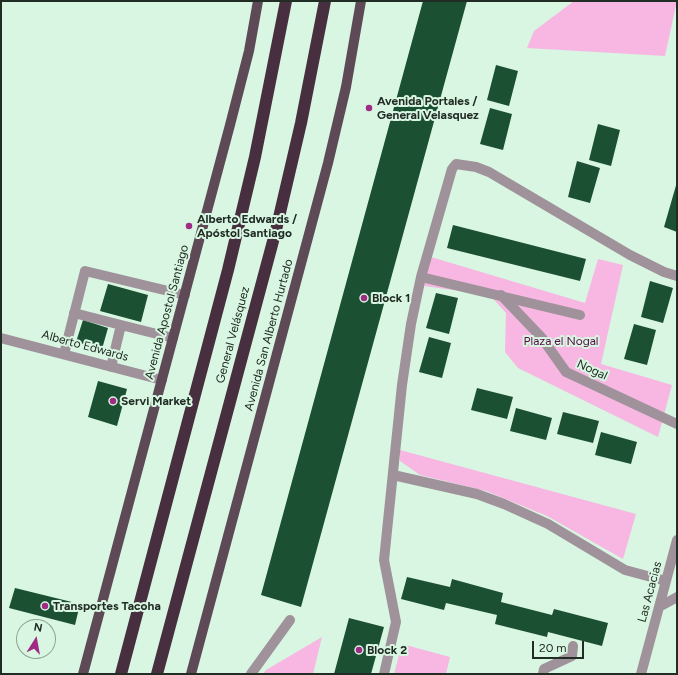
<!DOCTYPE html>
<meta charset="utf-8">
<style>
body{margin:0}
#map{position:relative;width:678px;height:675px;overflow:hidden;background:#d8f6e1;font-family:Figtree,sans-serif}
canvas{display:block}
.frame{position:absolute;inset:0;border:2px solid #212c24;pointer-events:none}
.north{position:absolute;left:16px;top:619px;width:40px;height:40px;box-sizing:border-box;background:#d8f6e1;border:1px solid #8fa595;border-radius:50%;rotate:11deg;font-size:11px;font-weight:700;line-height:16px;text-align:center;color:#212c24}
.north::after{content:'';display:block;margin:auto;width:14px;height:18px;background:#a02b85;clip-path:polygon(50% 0,100% 100%,50% 72%,0 100%)}
.scale{position:absolute;left:532px;top:641px;width:52px;height:18px;box-sizing:border-box;border:2px solid #212c24;border-top:0;padding-left:5px;font-size:12px;line-height:14px;white-space:nowrap;color:#212c24;-webkit-text-stroke:3px #d8f6e1;paint-order:stroke}
</style>
<div id="map">
<canvas width="678" height="675"></canvas>
<div class="frame"></div>
<div class="north">N</div>
<div class="scale">20 m</div>
</div>
<script>
const g = document.querySelector('canvas').getContext('2d');
g.lineJoin = 'round';
function paint(path, color) { g.fillStyle = color; g.fill(path, 'evenodd'); }
const shape = rows => new Path2D(rows.map(r => 'M' + r).join(''));
function stroke(path, color, width, dash) { g.strokeStyle = color; g.lineWidth = width; g.lineCap = dash ? 'butt' : 'round'; g.setLineDash(dash || []); g.stroke(path); }
function write(font, color, halo, rows, align = 'center') {
  g.font = font + ' Figtree,sans-serif'; g.lineWidth = 4; g.setLineDash([]); g.textBaseline = 'middle'; g.strokeStyle = halo; g.fillStyle = color; for (const [text, x, y, turn = 0] of rows) {
    g.save(); g.translate(x, y); g.rotate((+turn || 0) * Math.PI / 180); g.textAlign = isNaN(turn) ? turn : align; if (halo) g.strokeText(text, 0, 0); g.fillText(text, 0, 0); g.restore();
  }
}
const green = shape([
 [574,1,677,1,665,56,527,48,534,31],
 [431,257,585,303,598,259,623,265,601,364,672,385,658,437,518,368,505,352,506,313,490,295,424,286],
 [400,450,636,514,623,559,547,516,486,491,420,475,400,461],
 [322,637,313,674,263,674,266,670],
 [402,644,450,657,446,674,394,674]
]);
const building = shape([
 [423,1,467,1,301,607,261,595],
 [496,65,518,71,509,106,487,100],
 [490,108,512,114,503,150,480,144],
 [598,124,620,130,611,166,589,160],
 [577,161,600,168,590,203,568,197],
 [677,182,677,232,664,227],
 [453,225,586,259,580,281,447,248],
 [650,281,673,288,663,323,641,317],
 [108,284,148,295,141,322,100,311],
 [436,293,458,298,449,334,426,328],
 [83,320,108,328,102,349,76,342],
 [634,324,656,330,647,365,624,359],
 [429,337,451,343,442,378,419,372],
 [98,381,127,389,117,426,88,417],
 [477,388,513,397,507,419,471,410],
 [516,408,552,418,546,440,510,431],
 [563,412,599,421,593,443,557,434],
 [601,432,637,442,631,464,595,455],
 [407,577,450,587,452,579,503,593,501,602,552,615,554,609,608,623,602,646,548,632,547,637,495,624,497,615,446,603,444,610,401,599],
 [15,588,80,604,75,625,9,608],
 [349,618,384,627,371,674,334,674]
]);
const minor = shape([
 [421,277,580,315],
 [501,295,542,338,566,372,677,424],
 [74,313,121,325],
 [1,338,162,380],
 [64,354,85,271,185,295],
 [111,367,121,325,173,338],
 [393,475,477,494,504,504,548,524,625,570,666,581],
 [659,607,677,597],
 [251,674,290,620],
 [384,674,396,622,384,560,402,385,411,324,421,277,452,169,456,164,476,167,489,172,630,255,664,272,677,276],
 [543,674,544,669,572,656,573,646],
 [641,674,677,540]
]);
const major = shape([
 [83,674,230,125,249,51,258,1],
 [191,674,328,163,346,87,361,1]
]);
const highway = shape([
 [121,674,228,270,255,157,286,1],
 [157,674,276,230,301,123,325,1]
]);
const markers = [
 [369,108,4,"#a02b85"],
 [189,226,4,"#a02b85"],
 [364,298,4,"#a02b85"],
 [113,401,4,"#a02b85"],
 [45,606,4,"#a02b85"],
 [359,650,4,"#a02b85"]
];
const poiNames = [
 ["Avenida Portales /",377,101],
 ["General Velasquez",377,115],
 ["Alberto Edwards /",197,219],
 ["Apóstol Santiago",197,233],
 ["Block 1",372,298],
 ["Servi Market",121,401],
 ["Transportes Tacoha",53,606],
 ["Block 2",367,650]
];
const streetNames = [
 ["Avenida Apostol Santiago",167,312,-75],
 ["General Velásquez",233,335,-75],
 ["Avenida San Alberto Hurtado",269,335,-75],
 ["Alberto Edwards",85,346,15],
 ["Nogal",592,370,25],
 ["Las Acacias",650,592,-75]
];
const parkNames = [
 ["Plaza el Nogal",561,341]
];
paint(green, '#f7b7e2');
paint(building, '#1c5032');
stroke(minor, '#9f929a', 10);
stroke(major, '#5e4957', 10);
stroke(highway, '#472f3f', 12);
for (const [x, y, r, color] of markers) { const dot = new Path2D(); dot.arc(x, y, r, 0, 2 * Math.PI); g.fillStyle = color; g.fill(dot); stroke(dot, '#d8f6e1', 1.5); }
write('bold 12px', '#212c24', '#d8f6e1', poiNames, 'left');
write('12px', '#212c24', '#d8f6e1', streetNames);
write('12px', '#570a46', '#d8f6e1', parkNames);
</script>
